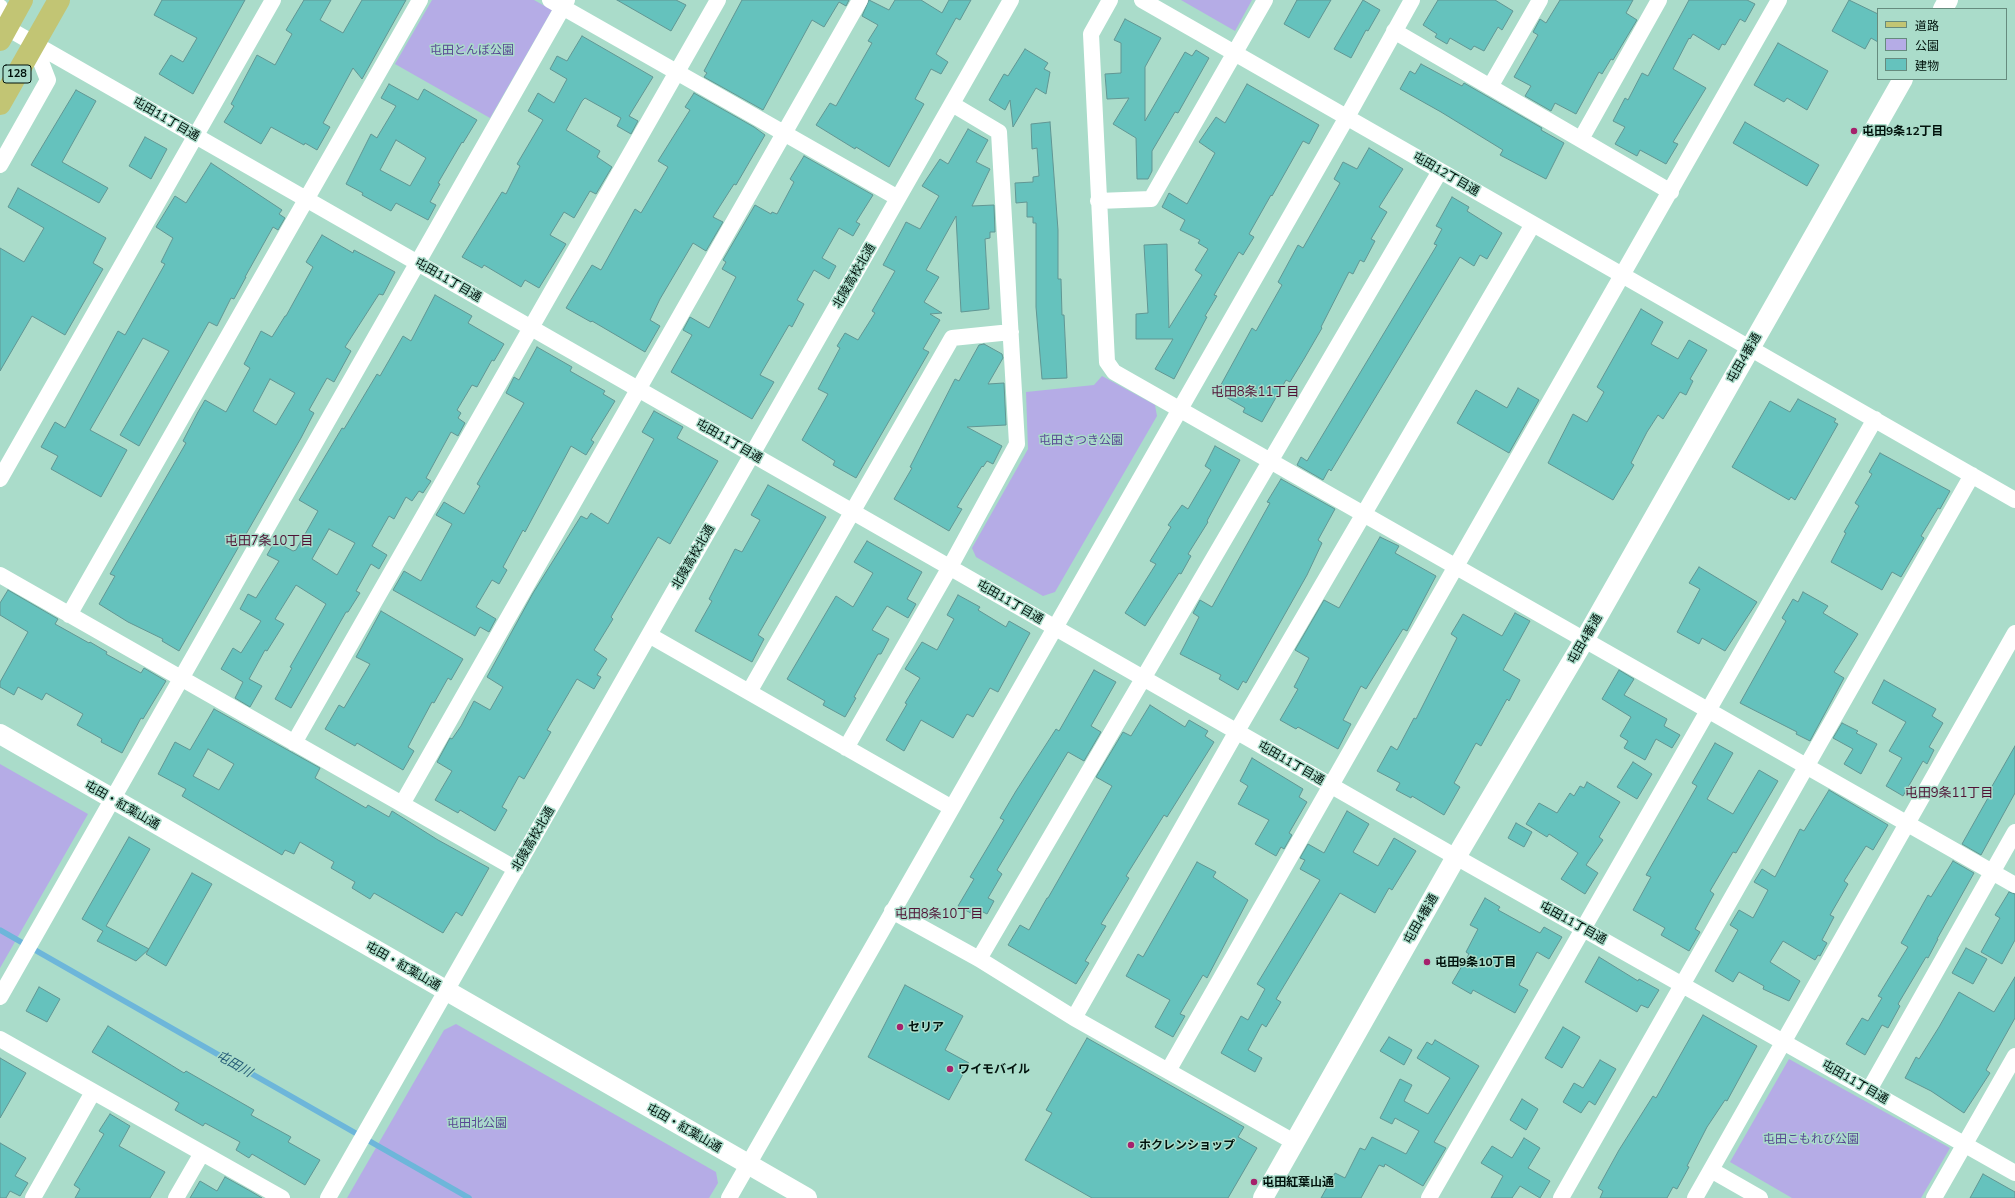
<!DOCTYPE html>
<meta charset="utf-8">
<style>
body{margin:0}
#map{position:relative;width:2015px;height:1198px;overflow:hidden;background:#aadcca;font-family:Mulish,"Noto Sans JP",sans-serif}
canvas{display:block}
.legend{position:absolute;left:1877px;top:8px;width:130px;height:72px;box-sizing:border-box;background:#aadcca;border:1px solid #668b7e;margin:0;padding:5px 7px;list-style:none;font-size:12px;color:#01120c}
.legend li{display:flex;align-items:center;gap:8px;height:20px}
.legend b{width:20px;border:1px solid #668b7e}
</style>
<div id="map">
<canvas width="2015" height="1198"></canvas>
<ul class="legend">
<li><b style="height:5px;background:#c2c574"></b>道路</li>
<li><b style="height:11px;background:#b5ace6"></b>公園</li>
<li><b style="height:11px;background:#65c2bd"></b>建物</li>
</ul>
</div>
<script>
const g = document.querySelector('canvas').getContext('2d');
g.lineJoin = 'round';
function paint(path, color) { g.fillStyle = color; g.fill(path, 'evenodd'); }
const shape = rows => new Path2D(rows.map(r => 'M' + r).join(''));
function stroke(path, color, width, dash) { g.strokeStyle = color; g.lineWidth = width; g.lineCap = dash ? 'butt' : 'round'; g.setLineDash(dash || []); g.stroke(path); }
function write(font, color, halo, rows, align = 'center') {
  g.font = font + ' Mulish,"Noto Sans JP",sans-serif'; g.lineWidth = 3; g.setLineDash([]); g.textBaseline = 'middle'; g.strokeStyle = halo; g.fillStyle = color; for (const [text, x, y, turn = 0] of rows) {
    g.save(); g.translate(x, y); g.rotate((+turn || 0) * Math.PI / 180); g.textAlign = isNaN(turn) ? turn : align; if (halo) g.strokeText(text, 0, 0); g.fillText(text, 0, 0); g.restore();
  }
}
const green = shape([
 [432,0,534,0,552,10,490,118,395,64],
 [1181,0,1252,0,1235,31],
 [1102,376,1155,405,1157,416,1055,592,1043,596,976,557,972,548,1028,449,1026,392,1094,385],
 [0,764,88,814,0,968],
 [456,1024,716,1172,718,1183,709,1198,347,1198,444,1030],
 [1789,1059,1950,1148,1921,1198,1792,1198,1730,1162]
]);
const stream = shape([
 [0,930,469,1198]
]);
const building = shape([
 [162,0,245,0,193,94,159,74,171,55,183,62,197,38,154,15,162,0],
 [304,0,331,0,320,20,343,33,362,0,406,0,362,79,353,68,323,123,330,127,317,150,305,143,304,145,271,127,261,144,224,122,234,106,231,104,257,55,275,65,292,34,286,30,304,0],
 [617,0,676,0,686,5,671,31,617,0],
 [742,0,849,0,846,6,839,2,824,27,812,20,763,110,704,77,707,73,704,71,742,0],
 [869,0,889,10,895,0,921,0,942,13,949,0,971,0,960,20,956,18,936,54,948,62,941,74,931,69,915,99,924,104,889,167,856,147,855,149,816,125,830,103,836,106,872,43,868,41,878,25,862,16,869,0],
 [1297,0,1331,0,1309,38,1284,24,1297,0],
 [1363,0,1380,10,1368,31,1366,30,1351,58,1334,49,1363,0],
 [1438,0,1495,0,1513,11,1502,30,1498,27,1484,51,1474,46,1471,50,1450,38,1447,44,1435,37,1437,34,1423,25,1438,0],
 [1560,0,1633,0,1626,13,1637,20,1613,60,1611,59,1602,74,1599,72,1576,114,1555,103,1551,111,1525,96,1531,86,1514,77,1538,35,1533,32,1540,19,1546,23,1560,0],
 [1689,0,1747,0,1755,4,1745,22,1740,19,1725,45,1722,44,1719,50,1693,34,1690,39,1689,38,1673,69,1706,88,1673,142,1678,144,1666,164,1640,150,1637,156,1615,144,1625,127,1613,121,1625,98,1628,100,1642,73,1648,76,1689,0],
 [1849,0,1878,14,1878,42,1871,38,1865,49,1832,31,1849,0],
 [1125,19,1161,38,1145,67,1145,121,1185,52,1192,56,1196,50,1209,58,1178,113,1175,112,1152,151,1152,171,1148,179,1137,179,1136,138,1113,124,1129,98,1107,99,1105,74,1121,73,1121,43,1114,40,1125,19],
 [582,36,653,77,629,116,638,121,631,134,617,126,621,118,585,98,582,101,566,130,600,151,597,157,612,167,596,194,590,191,574,218,564,212,550,235,566,244,539,288,525,280,521,287,484,265,482,268,462,257,502,192,506,194,520,166,517,164,543,120,528,111,538,93,554,103,567,79,550,69,557,56,567,61,582,36],
 [1778,43,1828,71,1807,110,1787,98,1784,102,1754,85,1778,43],
 [1025,49,1048,63,1044,69,1050,72,1046,94,1036,88,1013,127,1010,100,1005,110,989,100,1004,74,1008,76,1025,49],
 [1421,64,1462,86,1464,83,1542,128,1541,130,1564,143,1546,179,1500,155,1503,150,1441,112,1400,89,1410,71,1415,74,1421,64],
 [389,84,418,100,424,89,477,120,463,143,462,142,438,183,440,184,430,202,436,205,428,220,396,203,391,211,362,195,363,193,346,184,371,134,377,138,378,136,396,106,381,98,389,84],
 [396,140,426,158,410,186,380,170,396,140],
 [1247,84,1319,125,1309,144,1303,141,1272,196,1271,195,1249,234,1254,237,1243,255,1239,252,1214,295,1217,296,1205,316,1207,317,1174,379,1155,369,1173,339,1136,339,1136,314,1148,313,1144,245,1167,244,1169,328,1202,275,1195,270,1208,249,1198,243,1200,240,1180,230,1185,220,1162,207,1169,193,1187,204,1215,153,1199,142,1216,117,1225,123,1247,84],
 [76,90,96,101,62,162,108,188,99,203,31,165,76,90],
 [694,93,754,127,765,135,736,185,734,184,713,217,723,222,706,251,693,243,660,299,650,320,660,326,645,352,592,321,591,322,566,308,592,265,601,270,635,209,641,213,668,167,658,161,690,110,685,107,694,93],
 [1050,122,1058,230,1058,279,1061,279,1062,315,1064,315,1067,378,1042,379,1036,307,1036,223,1033,223,1033,217,1027,217,1027,202,1016,203,1015,183,1033,182,1033,177,1039,176,1037,148,1032,149,1031,124,1050,122],
 [1745,122,1819,165,1807,186,1733,143,1745,122],
 [968,129,988,140,976,162,990,169,972,206,994,205,995,232,990,232,990,238,985,239,989,309,961,312,956,216,926,270,939,277,924,302,942,313,930,314,940,320,923,349,929,352,856,478,833,465,835,461,802,440,828,394,818,389,840,348,837,346,845,333,858,340,875,313,872,311,895,271,883,265,903,228,906,222,920,229,939,196,922,186,940,159,948,164,968,129],
 [145,137,167,149,151,179,129,166,145,137],
 [1369,148,1403,169,1379,207,1387,212,1371,239,1375,241,1364,262,1360,260,1353,274,1349,272,1321,327,1322,328,1304,359,1290,382,1286,380,1262,422,1243,412,1245,408,1217,392,1252,328,1256,331,1282,285,1278,282,1298,245,1303,248,1340,183,1334,179,1343,162,1357,169,1369,148],
 [804,156,873,195,856,222,860,224,853,236,839,228,822,258,836,266,829,279,814,270,797,300,804,304,792,327,789,325,760,375,774,382,752,419,671,372,692,335,683,330,690,317,709,328,736,277,722,269,726,262,723,260,755,205,771,214,772,212,777,214,794,182,790,179,804,156],
 [211,163,282,210,279,214,285,218,278,230,273,227,245,277,246,277,234,299,231,298,217,326,209,322,139,446,120,435,169,351,143,338,90,430,127,450,101,497,51,469,58,456,41,447,55,422,65,428,70,419,118,331,125,335,165,264,161,262,173,238,156,227,175,196,186,203,211,163],
 [18,188,106,238,93,263,103,269,65,335,32,316,0,371,0,248,24,262,44,228,8,207,18,188],
 [1452,197,1469,207,1467,211,1502,233,1487,259,1480,255,1474,266,1460,257,1331,471,1329,469,1323,480,1297,465,1301,457,1307,461,1437,245,1434,244,1442,229,1436,226,1452,197],
 [322,235,353,253,354,250,395,272,383,295,379,294,345,347,351,351,334,382,327,378,309,410,314,413,301,438,179,651,162,641,163,639,128,622,99,604,115,576,110,574,186,443,183,441,198,412,205,400,226,412,250,368,244,364,261,331,272,337,285,316,286,316,313,267,306,262,322,235],
 [270,379,295,393,276,425,253,411,270,379],
 [435,295,472,316,468,323,504,344,494,361,492,360,477,387,472,385,457,410,461,413,458,418,465,423,458,436,451,432,426,478,431,481,423,493,419,491,412,501,406,497,394,519,389,516,372,546,387,555,379,569,371,564,356,591,360,593,348,612,346,612,291,708,275,699,292,668,290,667,326,604,296,585,275,619,284,624,267,651,265,650,249,679,262,686,250,707,235,698,243,682,221,669,233,648,241,653,261,621,240,609,248,594,256,598,279,561,267,555,275,541,293,551,296,550,318,511,299,500,342,428,344,429,377,374,380,376,403,336,411,341,435,295],
 [329,529,355,543,337,575,312,559,329,529],
 [1641,309,1663,322,1651,344,1678,359,1689,340,1707,350,1690,379,1693,381,1686,395,1680,392,1663,419,1658,415,1647,432,1631,463,1634,465,1613,500,1548,463,1573,414,1587,422,1604,392,1597,387,1641,309],
 [984,344,1002,354,1003,358,988,384,1004,383,1006,425,967,427,1002,446,993,464,987,461,983,467,982,466,957,507,962,509,949,531,894,499,912,468,910,467,955,379,959,381,979,345,984,344],
 [537,347,572,367,570,371,605,391,603,394,615,401,591,440,594,442,586,455,571,446,525,532,523,530,503,567,507,570,499,584,492,580,476,607,496,619,489,632,480,627,475,636,393,590,404,571,421,581,452,524,436,515,444,502,464,514,480,486,477,484,524,403,506,393,514,377,519,380,537,347],
 [1518,388,1539,400,1509,453,1457,423,1476,390,1507,408,1518,388],
 [1798,399,1836,419,1834,422,1838,424,1795,500,1791,497,1789,500,1732,467,1770,401,1790,412,1798,399],
 [654,411,683,427,677,438,718,461,670,544,658,537,611,617,613,619,594,650,607,659,597,675,601,677,594,689,577,679,547,730,551,732,524,779,519,776,502,807,507,810,495,831,460,810,458,813,435,800,452,771,437,762,450,738,452,739,461,726,474,701,490,710,503,687,487,677,533,593,581,516,587,519,591,513,608,524,654,439,642,432,654,411],
 [1215,446,1240,460,1207,521,1208,522,1188,554,1191,556,1181,574,1179,573,1145,626,1125,613,1156,564,1150,561,1171,527,1168,525,1182,505,1188,509,1211,470,1205,466,1215,446],
 [1880,453,1950,491,1940,509,1938,508,1921,536,1924,538,1901,577,1892,572,1882,590,1831,562,1846,533,1844,532,1859,506,1855,503,1872,474,1869,472,1880,453],
 [1281,479,1335,509,1318,540,1322,543,1307,575,1246,683,1243,681,1238,690,1219,679,1221,675,1180,654,1199,617,1193,613,1200,600,1212,607,1270,503,1267,502,1281,479],
 [768,485,826,517,758,635,764,639,752,662,695,631,712,601,709,599,735,549,742,552,760,520,751,515,768,485],
 [1380,537,1399,546,1395,553,1436,576,1407,631,1403,629,1366,689,1361,686,1343,720,1351,724,1338,749,1298,727,1296,729,1280,720,1298,689,1294,687,1309,658,1295,650,1324,600,1339,608,1380,537],
 [867,541,922,572,907,599,916,604,908,618,887,606,872,630,889,639,881,654,878,654,854,697,856,698,845,717,823,705,825,701,787,679,836,596,853,607,873,573,854,562,867,541],
 [1699,567,1757,602,1725,651,1702,638,1699,644,1677,632,1700,589,1689,583,1699,567],
 [8,590,58,619,55,624,89,643,90,642,107,652,106,654,141,673,144,668,166,681,143,719,141,718,122,753,101,742,102,739,77,725,83,714,46,693,42,700,18,687,14,695,0,687,0,682,28,632,0,615,0,603,8,590],
 [1803,592,1828,606,1823,613,1858,634,1834,672,1844,678,1810,741,1796,734,1797,732,1740,703,1786,621,1782,618,1793,599,1798,602,1803,592],
 [958,595,980,607,978,610,1006,627,1009,621,1030,633,998,692,990,688,973,717,967,714,953,738,921,720,904,751,886,740,907,704,905,703,920,678,905,669,922,642,937,650,954,619,947,615,958,595],
 [381,611,463,659,451,680,448,678,434,703,432,702,408,747,414,751,403,770,357,743,355,746,325,729,339,705,344,708,370,664,356,657,381,611],
 [1515,613,1530,621,1503,670,1520,680,1509,701,1507,699,1481,746,1476,743,1454,783,1460,787,1444,815,1412,796,1411,798,1396,790,1400,783,1377,771,1391,746,1397,750,1414,718,1416,719,1457,638,1451,634,1463,614,1502,636,1515,613],
 [1094,670,1116,682,1091,726,1101,732,1084,761,1068,752,997,870,1002,874,988,898,994,901,987,914,981,911,978,917,958,906,974,879,970,877,1004,820,1000,818,1016,791,1056,729,1059,731,1094,670],
 [1619,670,1634,679,1624,695,1667,719,1664,726,1680,735,1672,748,1656,739,1645,760,1624,748,1628,741,1620,736,1631,717,1602,699,1619,670],
 [1884,680,1936,709,1932,716,1943,723,1929,747,1934,750,1927,764,1923,761,1903,796,1886,786,1902,758,1889,751,1906,722,1872,703,1884,680],
 [1150,705,1185,727,1189,720,1208,731,1205,736,1214,742,1167,817,1164,815,1126,876,1129,878,1101,924,1106,926,1085,961,1089,963,1076,984,1008,945,1020,925,1029,930,1047,898,1048,898,1112,786,1096,777,1123,732,1131,736,1150,705],
 [214,709,320,768,315,778,366,808,368,805,389,817,392,811,438,840,489,868,462,916,456,912,443,933,374,893,370,899,352,888,355,882,331,868,334,862,300,842,294,854,285,850,282,855,182,796,186,789,158,774,175,742,190,750,214,709],
 [208,749,234,764,219,790,193,776,208,749],
 [1842,723,1858,731,1856,733,1877,744,1861,774,1844,764,1853,749,1833,738,1842,723],
 [1715,743,1733,753,1707,799,1733,814,1759,770,1778,781,1736,853,1733,852,1710,891,1714,894,1695,929,1700,932,1689,951,1661,935,1665,928,1633,910,1651,877,1646,875,1697,786,1692,783,1715,743],
 [2015,746,2015,793,1981,855,1962,844,1993,789,1991,788,2015,746],
 [1252,758,1303,789,1299,797,1307,802,1289,833,1292,835,1284,849,1281,847,1276,856,1255,844,1269,820,1238,804,1248,786,1240,781,1252,758],
 [1633,762,1652,774,1637,799,1617,787,1633,762],
 [1587,782,1620,802,1599,837,1603,840,1586,865,1598,873,1585,894,1561,879,1578,853,1549,834,1547,837,1526,824,1539,803,1557,813,1570,793,1574,796,1580,786,1584,788,1587,782],
 [1829,790,1888,825,1873,850,1866,846,1844,881,1848,884,1830,915,1834,917,1822,940,1827,943,1820,956,1818,955,1815,960,1783,941,1770,962,1800,981,1789,1001,1763,989,1764,986,1739,972,1733,982,1715,971,1738,930,1730,925,1739,910,1753,918,1767,892,1768,890,1754,882,1762,869,1775,877,1800,829,1804,831,1829,790],
 [1347,811,1369,824,1353,852,1378,866,1394,838,1416,851,1392,890,1389,888,1375,913,1340,893,1276,999,1281,1002,1266,1027,1262,1024,1248,1050,1262,1058,1255,1072,1221,1053,1241,1016,1248,1020,1265,989,1257,984,1320,880,1300,869,1305,860,1300,858,1308,844,1324,853,1347,811],
 [1516,823,1532,832,1524,847,1508,838,1516,823],
 [129,837,150,849,106,926,149,949,136,961,97,941,103,931,82,919,129,837],
 [1953,861,1974,873,1937,939,1938,939,1928,958,1926,957,1898,1004,1900,1006,1888,1028,1882,1025,1865,1055,1846,1044,1862,1018,1868,1021,1882,998,1878,996,1908,947,1901,943,1928,895,1931,897,1953,861],
 [1197,862,1216,872,1213,877,1248,900,1207,978,1203,975,1180,1014,1185,1016,1173,1037,1155,1027,1170,1000,1126,976,1138,954,1143,957,1197,862],
 [192,873,212,884,166,966,146,954,192,873],
 [2009,892,2015,894,2015,940,2002,964,1981,952,2000,918,1995,915,2009,892],
 [1485,898,1500,907,1498,910,1540,933,1544,927,1562,937,1549,959,1537,952,1519,985,1528,990,1515,1013,1473,990,1471,994,1452,983,1469,954,1466,952,1478,929,1470,925,1485,898],
 [1966,948,1987,959,1973,984,1952,973,1966,948],
 [1599,957,1638,981,1639,979,1659,990,1648,1008,1641,1005,1637,1012,1585,982,1599,957],
 [2015,977,2015,1018,1986,1070,1990,1073,1964,1113,1931,1091,1905,1078,1916,1057,1919,1059,1939,1027,1959,992,1994,1012,2015,977],
 [905,985,963,1016,945,1050,969,1063,949,1100,868,1057,905,985],
 [39,987,60,999,47,1022,26,1011,39,987],
 [1703,1015,1757,1046,1727,1101,1725,1100,1707,1127,1687,1166,1689,1167,1677,1189,1673,1187,1667,1198,1600,1198,1603,1191,1598,1188,1619,1150,1653,1096,1656,1098,1703,1015],
 [108,1026,184,1073,186,1071,254,1110,251,1115,291,1137,288,1142,320,1160,305,1185,252,1154,249,1158,236,1150,240,1142,205,1123,203,1126,175,1110,179,1103,92,1052,108,1026],
 [1563,1027,1580,1037,1562,1068,1545,1058,1563,1027],
 [1389,1037,1412,1050,1404,1065,1380,1051,1389,1037],
 [1087,1038,1244,1127,1238,1137,1257,1148,1228,1198,1092,1198,1025,1160,1052,1113,1046,1110,1087,1038],
 [1435,1040,1479,1066,1434,1142,1446,1148,1423,1186,1385,1164,1384,1167,1379,1165,1361,1198,1321,1198,1335,1173,1345,1178,1360,1148,1365,1150,1372,1137,1406,1154,1419,1131,1395,1118,1392,1124,1380,1118,1400,1079,1412,1085,1404,1101,1428,1114,1450,1078,1417,1058,1427,1042,1432,1045,1435,1040],
 [0,1058,26,1073,0,1118,0,1058],
 [1600,1060,1616,1069,1595,1105,1589,1101,1581,1113,1563,1102,1574,1083,1583,1088,1600,1060],
 [1522,1099,1538,1109,1526,1130,1510,1120,1522,1099],
 [110,1114,130,1126,119,1146,165,1172,150,1198,75,1198,80,1189,74,1185,104,1134,99,1131,110,1114],
 [1524,1138,1540,1148,1528,1168,1550,1181,1540,1198,1520,1186,1512,1198,1491,1198,1503,1176,1481,1163,1492,1146,1512,1158,1524,1138],
 [0,1143,26,1158,15,1176,28,1183,20,1196,10,1191,6,1198,0,1198,0,1143],
 [1983,1174,2015,1192,2015,1198,1970,1198,1983,1174],
 [225,1177,252,1192,262,1198,190,1198,200,1181,217,1191,225,1177]
]);
const minor = shape([
 [550,0,898,198],
 [1110,0,1091,34,1107,362,1114,372,2015,885],
 [1142,0,2015,500],
 [0,7,7,28],
 [0,24,1456,857,2015,1173],
 [1394,31,1671,192],
 [1490,87,1540,0],
 [1581,139,1659,0],
 [0,165,48,80,34,44],
 [1098,201,1151,199,1265,0],
 [0,479,273,0],
 [0,575,516,869],
 [69,615,420,0],
 [649,635,952,808],
 [749,692,952,338,1011,332],
 [294,743,718,0],
 [846,748,950,567,1017,444,999,132,952,104],
 [402,804,860,0],
 [892,911,979,959,1074,1018,1294,1142],
 [979,959,1440,171],
 [0,997,567,0],
 [1074,1018,1237,731,1533,224],
 [0,1039,282,1198],
 [1168,1071,1779,0],
 [1869,1090,2015,832],
 [1711,1170,1760,1198],
 [33,1198,93,1092],
 [176,1198,202,1153],
 [328,1198,1011,0],
 [729,1198,1347,117,1412,0],
 [1429,1198,1875,419],
 [1561,1198,1972,475],
 [1695,1198,2015,633],
 [1934,1198,2015,1056]
]);
const tertiary = shape([
 [1943,9,1948,0],
 [0,734,807,1198],
 [1263,1198,1456,857,1585,639,1903,79]
]);
const primary = shape([
 [0,40,22,0],
 [0,104,59,0]
]);
const markers = [
 [1854,131,4,"#a5216c"],
 [1427,962,4,"#a5216c"],
 [900,1027,4,"#a5216c"],
 [950,1069,4,"#a5216c"],
 [1131,1145,4,"#a5216c"],
 [1254,1182,4,"#a5216c"]
];
const shields = [
 [17,74,28]
];
const shieldNames = [
 ["128",17,74]
];
const parkNames = [
 ["屯田とんぼ公園",472,50],
 ["屯田さつき公園",1081,440],
 ["屯田北公園",477,1123],
 ["屯田こもれび公園",1811,1139]
];
const streetNames = [
 ["屯田11丁目通",166,119,30],
 ["屯田12丁目通",1446,174,30],
 ["北陵高校北通",854,276,-60],
 ["屯田11丁目通",448,280,30],
 ["屯田4番通",1744,358,-60],
 ["屯田11丁目通",729,441,30],
 ["北陵高校北通",693,557,-60],
 ["屯田11丁目通",1010,602,30],
 ["屯田4番通",1585,639,-60],
 ["屯田11丁目通",1291,763,30],
 ["屯田・紅葉山通",122,805,30],
 ["北陵高校北通",533,839,-60],
 ["屯田4番通",1421,919,-60],
 ["屯田11丁目通",1573,923,29],
 ["屯田・紅葉山通",403,966,30],
 ["屯田11丁目通",1855,1082,30],
 ["屯田・紅葉山通",684,1128,30]
];
const poiNames = [
 ["屯田9条12丁目",1862,131],
 ["屯田9条10丁目",1435,962],
 ["セリア",908,1027],
 ["ワイモバイル",958,1069],
 ["ホクレンショップ",1139,1145],
 ["屯田紅葉山通",1262,1182]
];
const neighbourhoodNames = [
 ["屯田8条11丁目",1255,392],
 ["屯田7条10丁目",269,541],
 ["屯田9条11丁目",1949,793],
 ["屯田8条10丁目",939,914]
];
const waterNames = [
 ["屯田川",234,1064,30]
];
paint(green, '#b5ace6');
stroke(stream, '#6db6da', 5.5);
paint(building, '#65c2bd');
stroke(building, '#619693', 1);
stroke(minor, '#fff', 16);
stroke(tertiary, '#fff', 20);
stroke(primary, '#c2c574', 22);
for (const [x, y, r, color] of markers) { const dot = new Path2D(); dot.arc(x, y, r, 0, 2 * Math.PI); g.fillStyle = color; g.fill(dot); stroke(dot, '#aadcca', 1.5); }
for (const [x, y, w] of shields) { const box = new Path2D(); box.roundRect(x - w / 2, y - 9, w, 18, 3); g.fillStyle = '#aadcca'; g.fill(box); stroke(box, '#01120c', 1); }
write('bold 11px', '#01120c', null, shieldNames);
write('12px', '#584793', '#aadcca', parkNames);
write('12px', '#01120c', '#aadcca', streetNames);
write('bold 12px', '#01120c', '#aadcca', poiNames, 'left');
write('13px', '#501234', '#aadcca', neighbourhoodNames);
write('italic 13px', '#255d77', '#aadcca', waterNames);
</script>
